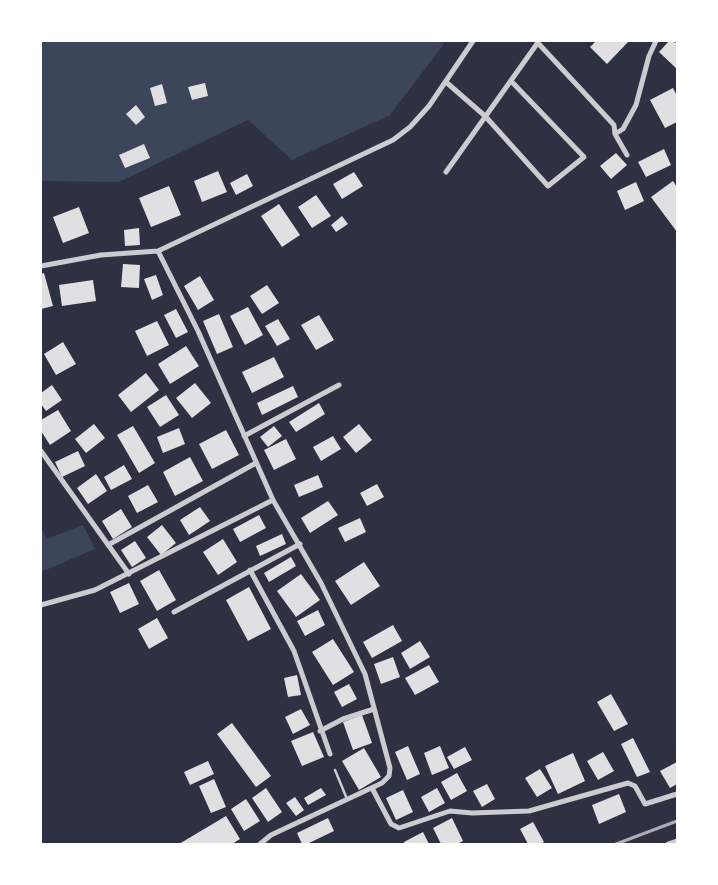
<!DOCTYPE html>
<style>
body{margin:0}
#map{position:relative;width:718px;height:885px;overflow:hidden;background:#2d3142;font-family:"Noto Sans",sans-serif}
canvas{display:block}
.frame{position:absolute;inset:0;border:42px solid #fff;pointer-events:none}
</style>
<div id="map">
<canvas width="718" height="885"></canvas>
<div class="frame"></div>
</div>
<script>
const g = document.querySelector('canvas').getContext('2d');
g.lineJoin = 'round';
function paint(path, color) { g.fillStyle = color; g.fill(path, 'evenodd'); }
const shape = rows => new Path2D(rows.map(r => 'M' + r).join(''));
function stroke(path, color, width, dash) { g.strokeStyle = color; g.lineWidth = width; g.lineCap = dash ? 'butt' : 'round'; g.setLineDash(dash || []); g.stroke(path); }
const green = shape([
 [41,41,441,41,444,44,390,115,292,160,248,120,119,182,41,181],
 [83,525,95,549,41,572,41,527,47,539]
]);
const building = shape([
 [596,41,629,41,607,64,590,47],
 [669,41,677,43,677,69,659,52],
 [205,83,208,96,192,100,188,87],
 [162,84,167,103,155,106,150,88],
 [673,88,677,96,677,122,665,128,650,100],
 [136,105,145,117,136,125,126,114],
 [144,144,150,158,125,168,119,155],
 [664,149,671,165,646,177,638,162],
 [616,153,627,165,611,179,600,166],
 [218,171,227,192,202,202,194,181],
 [354,172,363,186,342,199,333,184],
 [247,174,253,186,236,195,230,183],
 [673,181,677,187,677,232,651,197],
 [636,182,644,201,625,210,617,191],
 [169,186,181,215,151,227,139,198],
 [316,195,331,216,312,228,298,207],
 [279,204,300,235,282,247,261,216],
 [79,207,89,233,63,243,53,217],
 [342,216,348,224,336,232,331,225],
 [139,228,140,245,125,246,124,230],
 [123,264,140,265,139,288,121,287],
 [44,273,53,306,41,309,41,274],
 [156,275,163,295,152,300,144,279],
 [200,276,214,300,198,310,184,286],
 [93,280,96,301,62,306,59,285],
 [267,285,279,303,262,314,250,296],
 [248,307,263,335,245,345,230,316],
 [176,309,188,332,176,338,164,315],
 [219,314,233,347,217,354,203,321],
 [319,315,334,340,316,350,301,325],
 [278,319,290,339,277,346,265,326],
 [157,321,169,345,147,356,135,331],
 [63,342,76,364,56,375,44,354],
 [186,346,199,366,170,384,158,364],
 [274,357,284,377,252,393,242,372],
 [146,373,159,390,131,412,118,395],
 [195,383,211,403,192,418,176,398],
 [52,385,62,400,46,411,41,404,41,393],
 [293,386,298,397,262,415,257,403],
 [166,395,179,415,160,427,147,407],
 [319,403,325,414,296,432,289,422],
 [58,410,71,431,50,445,41,431,41,420],
 [94,424,105,438,86,453,75,439],
 [359,424,372,440,356,453,343,437],
 [133,426,155,463,139,473,117,435],
 [274,426,282,436,268,447,260,437],
 [179,428,185,444,163,453,157,437],
 [226,430,239,455,212,469,199,444],
 [333,436,341,449,321,461,313,447],
 [286,439,296,459,274,470,264,450],
 [78,451,85,466,62,477,55,462],
 [190,457,203,481,175,496,163,472],
 [124,465,132,479,111,490,104,477],
 [96,474,107,491,88,504,77,488],
 [318,475,323,487,299,497,294,485],
 [377,484,384,497,367,506,360,493],
 [148,485,158,502,137,513,128,496],
 [328,501,338,515,310,533,301,518],
 [200,507,210,521,189,535,180,520],
 [121,509,132,527,113,539,102,521],
 [259,515,266,528,240,542,233,529],
 [360,518,366,532,345,542,338,528],
 [162,525,176,543,161,555,147,537],
 [282,534,286,544,260,556,256,546],
 [223,539,237,562,218,575,203,552],
 [135,541,146,558,132,567,121,550],
 [291,557,296,566,269,582,264,573],
 [364,562,380,586,351,605,335,581],
 [159,570,176,600,157,611,140,581],
 [301,574,320,600,296,617,277,591],
 [129,583,139,604,120,613,110,592],
 [249,587,271,629,248,641,226,600],
 [318,610,325,625,305,636,297,621],
 [157,618,168,638,149,649,138,629],
 [393,625,402,641,372,658,363,642],
 [333,639,354,672,333,685,312,652],
 [420,641,430,657,410,669,401,653],
 [393,657,400,677,381,684,374,664],
 [429,665,439,682,415,695,405,678],
 [297,675,301,695,288,697,284,678],
 [349,684,357,699,342,707,334,692],
 [611,694,628,724,614,731,597,702],
 [301,709,310,725,293,734,285,717],
 [362,715,372,743,353,750,343,722],
 [232,723,271,776,256,787,217,734],
 [313,732,324,757,302,766,291,741],
 [633,738,650,772,637,777,621,744],
 [408,746,420,774,407,780,395,752],
 [440,746,449,768,432,775,424,753],
 [465,747,472,760,454,769,447,757],
 [364,748,381,777,359,790,342,761],
 [603,752,614,771,598,780,587,761],
 [573,753,585,781,558,794,545,766],
 [208,761,214,774,190,785,184,772],
 [677,762,677,784,670,788,660,771],
 [540,769,552,788,537,797,525,778],
 [457,773,467,791,451,800,441,782],
 [214,779,226,807,211,813,199,786],
 [487,784,495,799,482,807,473,791],
 [266,788,282,812,268,822,252,798],
 [321,788,326,795,308,805,304,798],
 [437,788,445,803,429,812,421,797],
 [403,790,413,812,396,820,386,798],
 [619,794,626,812,599,824,592,805],
 [295,797,304,810,296,816,286,803],
 [246,799,260,821,244,831,231,809],
 [226,816,240,839,232,844,179,844],
 [328,818,334,831,307,844,302,844,297,833],
 [452,818,463,841,457,844,441,844,433,828],
 [533,822,544,842,541,844,528,844,520,829],
 [423,832,429,844,404,844,404,842]
]);
const service = shape([
 [335,770,347,799]
]);
const minor = shape([
 [538,43,614,125,615,134,627,155],
 [446,82,485,116,548,186,584,157,511,81],
 [615,134,623,129,636,105,649,56,656,41],
 [446,172,539,41],
 [41,266,101,255,158,251],
 [244,436,339,385],
 [41,451,129,574],
 [108,545,256,463],
 [250,570,294,651,330,754],
 [41,605,95,590,273,500],
 [174,612,300,544],
 [320,731,343,719,374,709],
 [372,788,391,824,399,828,450,811,472,813,529,811,628,783,635,786,645,804,677,794],
 [260,844,271,835,382,783,389,776,390,768,365,674,321,583,273,500,198,331,158,251,393,140,410,127,429,106,473,41],
 [668,844,677,841]
]);
const rail = shape([
 [616,844,677,821]
]);
paint(green, '#3c4559');
paint(building, '#e0e0e3');
stroke(service, '#caccd0', 2.5);
stroke(minor, '#caccd0', 5);
stroke(rail, '#abadb3', 3);
</script>
